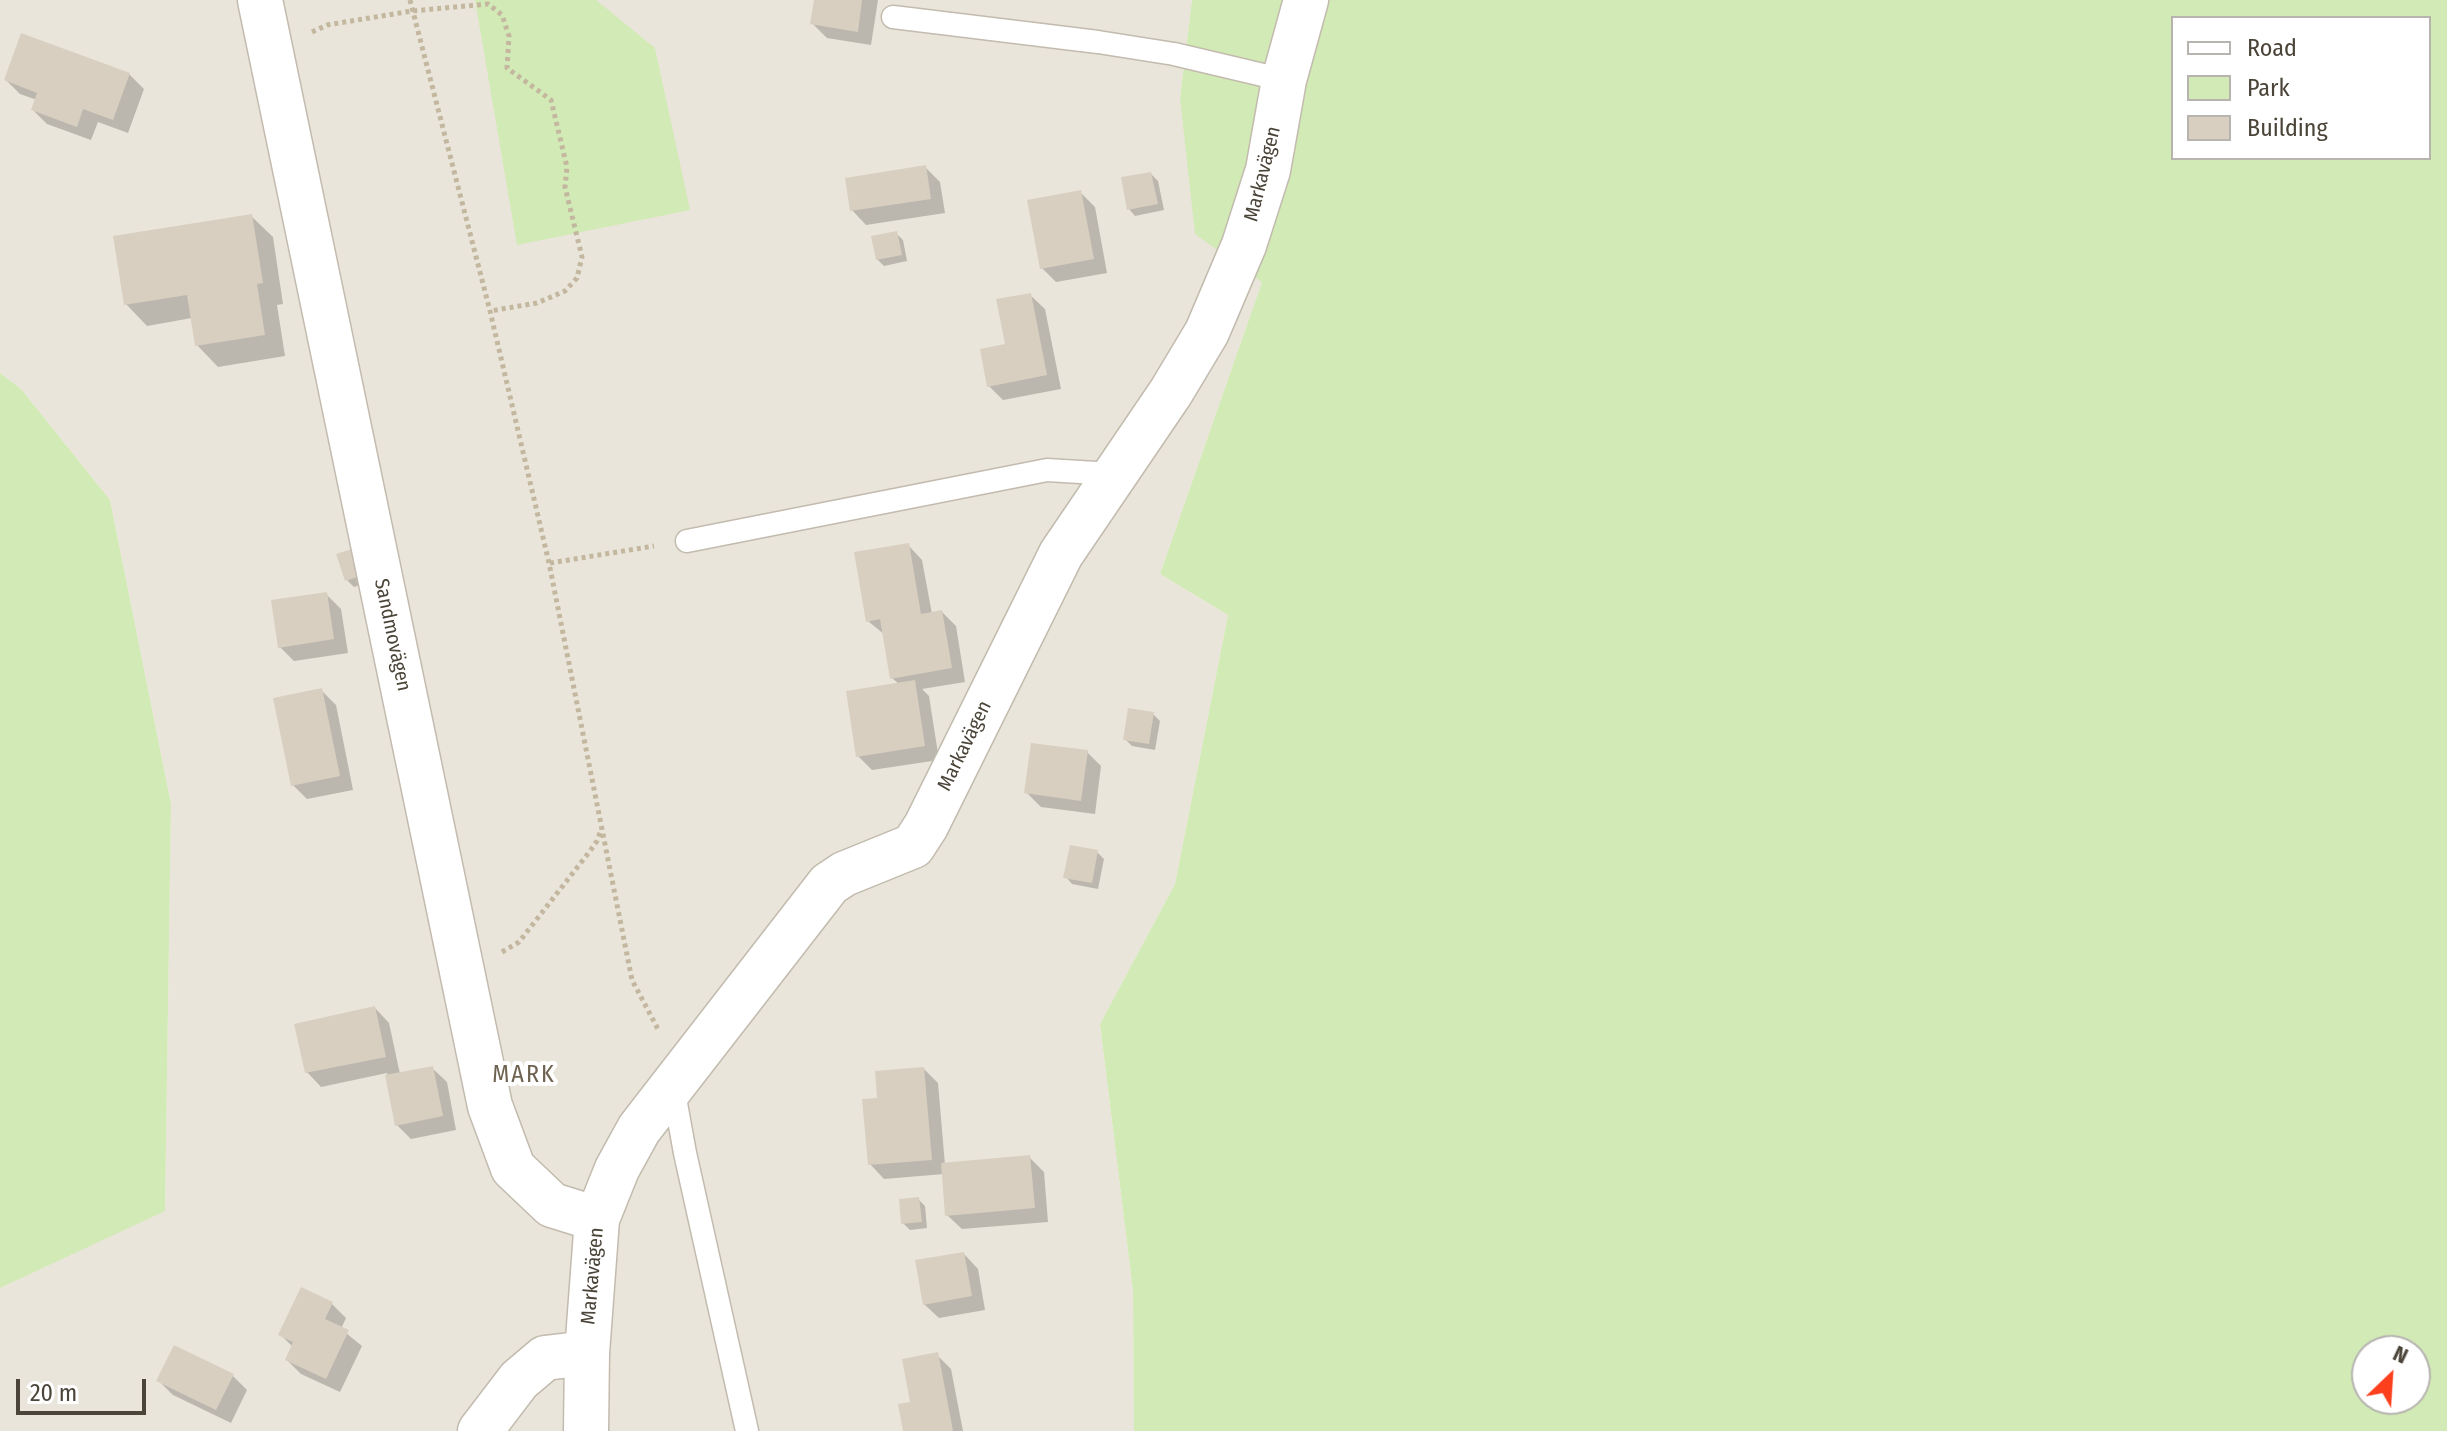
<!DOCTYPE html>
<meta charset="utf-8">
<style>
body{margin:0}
#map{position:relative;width:2447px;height:1431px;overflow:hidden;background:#f6f3ec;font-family:"Fira Sans Condensed",sans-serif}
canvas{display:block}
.legend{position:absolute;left:2171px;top:16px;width:260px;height:144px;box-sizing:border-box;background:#fff;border:2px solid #b7b4b0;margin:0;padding:10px 14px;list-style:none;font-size:24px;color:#4b4439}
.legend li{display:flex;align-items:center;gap:16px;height:40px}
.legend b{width:40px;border:2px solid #b7b4b0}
.north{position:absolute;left:2351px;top:1335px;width:80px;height:80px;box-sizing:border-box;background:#fff;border:2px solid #b7b4b0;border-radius:50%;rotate:25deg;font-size:22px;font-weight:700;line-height:32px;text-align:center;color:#4b4439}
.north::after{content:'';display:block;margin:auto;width:28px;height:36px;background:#fc3f1d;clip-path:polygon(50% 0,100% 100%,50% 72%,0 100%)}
.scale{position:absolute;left:16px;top:1379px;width:130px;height:36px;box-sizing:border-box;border:4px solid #4b4439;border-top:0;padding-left:10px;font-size:24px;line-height:28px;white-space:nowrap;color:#4b4439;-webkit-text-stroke:6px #fff;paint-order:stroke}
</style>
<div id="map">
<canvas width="2447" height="1431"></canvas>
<ul class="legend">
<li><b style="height:10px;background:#fff"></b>Road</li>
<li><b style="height:22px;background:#d2eab5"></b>Park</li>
<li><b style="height:22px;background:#d8cfc1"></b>Building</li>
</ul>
<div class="north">N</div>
<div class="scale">20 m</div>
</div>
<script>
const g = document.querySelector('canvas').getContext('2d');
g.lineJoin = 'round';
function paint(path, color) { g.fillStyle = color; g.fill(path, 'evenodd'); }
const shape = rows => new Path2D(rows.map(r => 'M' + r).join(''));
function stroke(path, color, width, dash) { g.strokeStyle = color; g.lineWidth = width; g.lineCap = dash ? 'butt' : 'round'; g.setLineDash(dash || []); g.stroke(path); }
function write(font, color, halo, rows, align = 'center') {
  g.font = font + ' "Fira Sans Condensed",sans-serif'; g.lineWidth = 8; g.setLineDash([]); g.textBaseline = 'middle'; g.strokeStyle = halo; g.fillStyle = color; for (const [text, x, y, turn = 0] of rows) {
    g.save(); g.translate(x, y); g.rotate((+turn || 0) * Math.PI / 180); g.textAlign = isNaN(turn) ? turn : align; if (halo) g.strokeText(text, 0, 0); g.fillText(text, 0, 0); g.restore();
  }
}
const residential = shape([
 [0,0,1192,0,1180,98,1262,282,1160,574,1228,615,1175,884,1100,1024,1133,1291,1134,1431,0,1431,0,1288,165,1210,171,804,110,500,21,389,0,373]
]);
const green = shape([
 [475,0,596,0,655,48,690,210,517,245],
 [1192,0,2447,0,2447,1431,1134,1431,1133,1291,1100,1024,1175,884,1228,615,1160,574,1262,282,1195,234,1180,98],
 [2173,18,2429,18,2429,158,2173,158],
 [2367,1351,2415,1351,2415,1399,2367,1399],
 [0,373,21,389,110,500,171,804,165,1211,0,1288]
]);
const shadow = shape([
 [816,0,878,0,871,45,827,38,812,23],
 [129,74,144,89,128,133,98,122,91,140,47,124,33,110,37,100,20,94,6,80],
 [925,167,940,182,945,213,866,225,852,210],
 [1151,174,1158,181,1164,210,1135,216,1129,209],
 [1080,192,1095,207,1107,273,1056,282,1042,268],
 [251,216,273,237,283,304,277,305,285,356,218,367,197,345,192,318,147,326,126,304],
 [896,233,903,240,907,261,884,266,877,259],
 [1030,295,1045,309,1061,389,1003,400,989,386],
 [908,545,922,560,932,614,942,612,956,626,965,682,922,689,929,696,939,760,872,770,858,756,899,684,892,678,885,635,868,621],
 [339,555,366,583,354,587,347,580],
 [326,594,341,609,348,653,294,661,280,647],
 [322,691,336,705,353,790,307,799,293,785],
 [1153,714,1160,721,1155,750,1132,746,1125,739],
 [1087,752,1101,766,1095,814,1041,807,1026,792],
 [1097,852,1104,859,1098,889,1072,884,1066,877],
 [375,1008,389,1023,400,1074,432,1068,447,1082,456,1130,411,1139,397,1125,387,1073,321,1087,307,1072],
 [924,1069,938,1083,945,1165,1029,1157,1044,1172,1048,1222,962,1229,947,1215,944,1174,884,1179,870,1164,879,1099],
 [918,1199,925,1206,927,1228,910,1230,903,1223],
 [964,1254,978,1269,985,1310,939,1318,924,1304],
 [332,1304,346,1318,341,1329,362,1346,340,1392,301,1374,287,1360,293,1347,281,1335],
 [937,1355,951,1369,963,1431,905,1431,912,1403],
 [233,1376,247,1390,231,1423,173,1395,159,1381]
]);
const building = shape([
 [814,0,862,0,858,32,810,24],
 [21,33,130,73,113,120,83,109,77,127,31,110,37,93,4,80],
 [926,165,931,199,850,211,845,178],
 [1151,172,1158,204,1127,210,1121,177],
 [1081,190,1094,259,1040,269,1027,200],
 [252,214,263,283,257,284,265,335,195,346,187,295,124,305,113,236],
 [897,231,902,255,876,260,871,236],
 [1031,293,1047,375,987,387,980,349,1005,344,996,299],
 [909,543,921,614,942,610,952,668,890,679,880,619,866,622,854,552],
 [352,549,361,576,345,581,336,554],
 [327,592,334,639,278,648,271,600],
 [915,680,925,746,856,757,846,691],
 [322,688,340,776,291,786,273,698],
 [1128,708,1154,712,1149,744,1123,740],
 [1031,743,1088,750,1081,801,1024,793],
 [1070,845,1098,850,1092,883,1063,878],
 [375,1006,386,1057,305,1073,294,1024],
 [433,1066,443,1116,395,1126,385,1075],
 [924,1067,932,1160,868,1165,862,1099,877,1098,875,1071],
 [1030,1155,1035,1208,945,1216,941,1163],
 [919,1197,922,1222,901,1224,899,1199],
 [964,1252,972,1296,923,1305,915,1260],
 [301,1287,333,1302,325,1319,349,1330,326,1379,285,1360,293,1342,278,1335],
 [174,1345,234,1374,216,1410,156,1381],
 [938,1352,953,1431,903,1431,898,1404,910,1402,902,1359]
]);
const path = shape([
 [410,0,490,311,549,563,632,980,659,1031],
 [312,32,327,25,412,11,488,4,502,15,509,36,507,68,551,100,567,167,565,187,582,257,577,278,565,291,537,303,490,311],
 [550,563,654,546],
 [502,952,519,942,590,851,597,841,602,827]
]);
const service = shape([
 [893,17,1098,42,1174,54,1284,80],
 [687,541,1047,470,1113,474],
 [673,1087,685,1153,747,1431]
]);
const minor = shape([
 [260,0,490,1106,513,1168,552,1205,597,1219],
 [480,1431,519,1380,545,1358,587,1353],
 [586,1431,587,1353,597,1219,617,1169,639,1129,829,884,844,874,913,846,926,826,1061,554,1171,392,1207,332,1244,245,1268,170,1284,80,1306,0]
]);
const streetNames = [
 ["Markavägen",1263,174,-76],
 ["Sandmovägen",392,635,78],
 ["Markavägen",965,746,-64],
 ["Markavägen",593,1276,-85]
];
const quarterNames = [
 ["MARK",524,1075]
];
paint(residential, '#eae5da');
paint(green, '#d2eab5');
paint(shadow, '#0003');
paint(building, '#d8cfc1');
stroke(service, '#c2bbae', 25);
stroke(minor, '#c2bbae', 47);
stroke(path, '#c4b79f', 5, [4, 4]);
stroke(service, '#fff', 22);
stroke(minor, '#fff', 44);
write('20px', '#4b4439', '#fff', streetNames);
g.letterSpacing = '2px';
write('24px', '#6e6250', '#fff', quarterNames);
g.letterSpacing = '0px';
</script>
